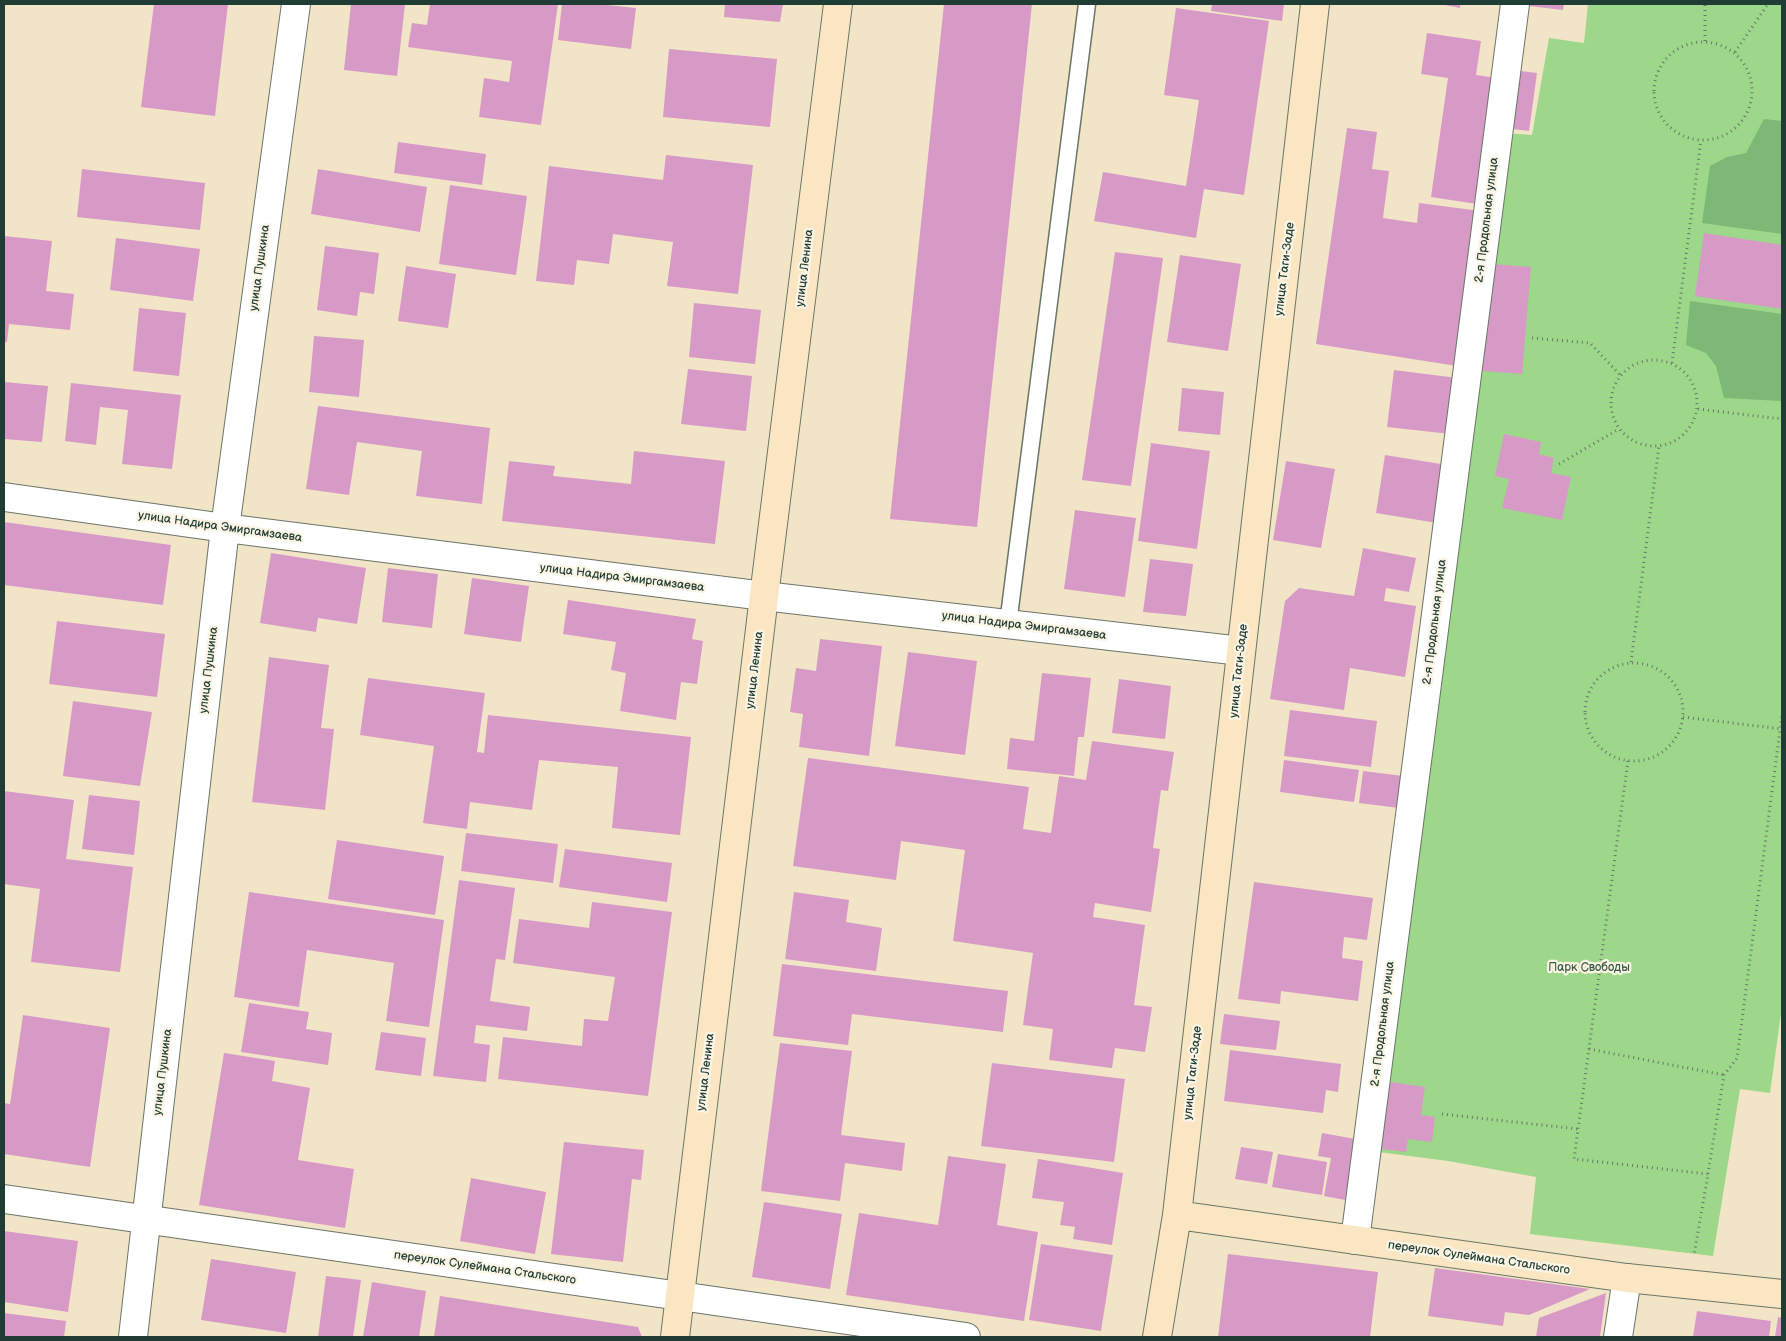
<!DOCTYPE html>
<meta charset="utf-8">
<style>
body{margin:0}
#map{position:relative;width:1786px;height:1341px;overflow:hidden;background:#f2e4c7;font-family:"Balsamiq Sans",sans-serif}
canvas{display:block}
.frame{position:absolute;inset:0;border:5px solid #1f3d34;pointer-events:none}
</style>
<div id="map">
<canvas width="1786" height="1341"></canvas>
<div class="frame"></div>
</div>
<script>
const g = document.querySelector('canvas').getContext('2d');
g.lineJoin = 'round';
function paint(path, color) { g.fillStyle = color; g.fill(path, 'evenodd'); }
const shape = rows => new Path2D(rows.map(r => 'M' + r).join(''));
function stroke(path, color, width, dash) { g.strokeStyle = color; g.lineWidth = width; g.lineCap = dash ? 'butt' : 'round'; g.setLineDash(dash || []); g.stroke(path); }
function write(font, color, halo, rows, align = 'center') {
  g.font = font + ' "Balsamiq Sans",sans-serif'; g.lineWidth = 4.5; g.setLineDash([]); g.textBaseline = 'middle'; g.strokeStyle = halo; g.fillStyle = color; for (const [text, x, y, turn = 0] of rows) {
    g.save(); g.translate(x, y); g.rotate((+turn || 0) * Math.PI / 180); g.textAlign = isNaN(turn) ? turn : align; if (halo) g.strokeText(text, 0, 0); g.fillText(text, 0, 0); g.restore();
  }
}
const green = shape([
 [1588,4,1782,4,1782,1006,1770,1093,1740,1089,1713,1256,1530,1234,1536,1177,1448,1161,1371,1151,1505,133,1532,135,1549,38,1584,43]
]);
const forest = shape([
 [1764,119,1782,121,1782,234,1702,223,1710,166,1727,157,1746,153],
 [1690,301,1782,314,1782,401,1724,398,1716,366,1706,353,1686,345]
]);
const building = shape([
 [154,4,228,4,215,116,141,107],
 [351,4,405,4,397,76,344,70],
 [430,4,558,4,541,125,479,117,484,78,509,82,512,61,408,47,412,23,427,25],
 [562,4,598,4,636,8,631,49,558,40],
 [725,4,783,4,780,22,724,17],
 [944,4,1032,4,977,527,890,519],
 [1212,4,1284,4,1282,21,1211,11],
 [1440,4,1460,4,1460,8],
 [1530,4,1564,4,1563,10,1529,6],
 [1176,8,1269,21,1244,195,1204,189,1196,238,1094,221,1103,172,1186,186,1199,100,1164,95],
 [1427,33,1481,41,1476,75,1496,78,1477,204,1431,197,1448,78,1421,74],
 [669,49,777,59,770,127,663,117],
 [1512,70,1537,73,1529,131,1504,128],
 [1347,128,1377,132,1372,169,1389,171,1383,218,1417,223,1419,203,1480,211,1457,366,1316,344],
 [398,142,486,154,482,185,394,173],
 [666,155,753,165,738,294,667,286,673,242,613,234,609,264,577,260,574,285,536,281,549,166,663,180],
 [82,169,205,183,200,230,77,217],
 [318,169,427,187,420,232,311,214],
 [450,185,527,196,516,275,439,264],
 [1704,233,1782,245,1782,309,1695,296],
 [4,236,52,241,46,291,74,294,70,330,9,324,7,342,4,342],
 [116,238,200,249,193,301,110,290],
 [325,246,379,253,374,294,360,292,357,316,317,310],
 [1115,252,1163,258,1131,486,1082,480],
 [1180,255,1241,264,1228,351,1167,342],
 [1492,264,1531,267,1522,374,1482,371],
 [406,266,456,274,448,328,398,321],
 [694,303,761,310,755,364,689,357],
 [139,308,186,313,179,376,133,371],
 [314,336,364,340,359,397,309,392],
 [688,369,752,376,746,431,681,424],
 [1394,370,1457,378,1450,434,1387,427],
 [4,382,48,386,42,442,4,439],
 [71,383,181,395,172,469,122,464,128,410,100,407,96,445,65,441],
 [1182,388,1224,392,1220,435,1178,431],
 [318,406,490,428,482,504,416,496,422,451,357,442,349,495,306,489],
 [1504,434,1541,442,1539,454,1554,458,1551,473,1571,477,1562,520,1502,508,1509,479,1495,476],
 [1151,443,1210,451,1197,549,1138,541],
 [634,451,725,461,715,544,502,521,509,461,555,466,553,476,631,484],
 [1385,455,1447,465,1437,523,1376,513],
 [1286,461,1335,469,1321,548,1273,540],
 [1075,510,1136,518,1125,597,1064,589],
 [4,522,171,545,163,605,4,585],
 [1363,548,1416,558,1409,592,1386,588,1384,601,1416,606,1405,677,1350,668,1344,710,1270,699,1285,601,1299,588,1354,596],
 [271,553,366,568,357,624,318,618,316,632,260,623],
 [1150,559,1193,564,1186,616,1143,612],
 [388,568,438,574,432,628,382,622],
 [472,578,529,586,521,642,464,634],
 [568,600,696,619,692,639,703,641,697,684,681,682,676,720,620,711,626,673,611,670,616,642,563,634],
 [57,621,165,634,157,697,49,684],
 [820,639,882,646,869,756,799,747,803,714,790,712,796,668,816,671],
 [908,652,977,661,965,755,895,746],
 [269,657,329,665,321,728,334,729,325,810,252,802],
 [1042,673,1091,678,1084,737,1078,737,1074,776,1007,769,1010,738,1034,741],
 [368,678,485,693,477,752,484,753,488,715,691,737,680,835,612,828,618,767,539,760,532,810,470,802,467,829,423,823,434,746,360,735],
 [1119,679,1171,686,1165,739,1112,733],
 [73,701,152,712,140,786,63,776],
 [1290,710,1377,721,1371,767,1284,756],
 [1092,741,1174,752,1168,791,1161,790,1153,848,1160,849,1151,912,1095,903,1093,917,1145,925,1134,1005,1152,1007,1145,1052,1115,1048,1112,1068,1049,1060,1053,1029,1023,1025,1033,953,953,941,965,850,901,841,896,880,793,866,808,758,1029,787,1023,829,1051,833,1059,776,1086,780],
 [1284,760,1359,770,1354,802,1280,792],
 [1363,771,1403,776,1399,808,1359,803],
 [4,791,74,800,66,859,133,867,120,972,31,962,40,889,4,884],
 [89,795,140,801,134,855,82,849],
 [466,833,558,844,553,883,461,871],
 [337,840,444,856,435,915,328,899],
 [565,849,672,863,667,902,559,887],
 [459,880,515,888,505,960,496,959,490,1001,530,1007,527,1031,476,1025,474,1043,490,1045,486,1082,433,1076],
 [1254,882,1373,898,1367,940,1344,937,1342,958,1363,961,1358,1001,1281,991,1280,1004,1238,999],
 [249,892,444,920,429,1027,386,1021,394,963,307,950,299,1007,234,997],
 [794,892,849,900,846,922,882,928,876,971,785,959],
 [592,902,672,912,648,1096,498,1079,503,1037,582,1046,584,1019,608,1021,615,977,513,963,519,919,589,928],
 [782,964,1008,991,1003,1032,852,1014,848,1045,773,1036],
 [249,1003,309,1012,306,1029,332,1033,328,1065,241,1052],
 [1224,1014,1280,1021,1276,1050,1220,1044],
 [23,1015,110,1028,90,1167,4,1154,4,1103,10,1104],
 [381,1032,426,1038,421,1076,375,1070],
 [780,1043,852,1051,841,1135,905,1143,902,1171,845,1163,840,1201,761,1191],
 [1230,1050,1341,1064,1338,1092,1326,1090,1323,1113,1224,1101],
 [224,1053,275,1061,272,1081,310,1088,298,1160,354,1169,345,1228,199,1205],
 [992,1063,1125,1079,1114,1162,981,1146],
 [1384,1081,1425,1087,1421,1115,1435,1117,1432,1142,1408,1139,1406,1152,1374,1148],
 [1322,1133,1355,1139,1345,1200,1324,1196,1331,1158,1318,1156],
 [564,1142,644,1150,641,1180,632,1179,623,1262,551,1254],
 [1241,1147,1273,1152,1267,1184,1235,1179],
 [1278,1154,1327,1162,1322,1195,1272,1187],
 [948,1156,1006,1164,997,1225,1038,1232,1024,1321,846,1295,859,1213,938,1225],
 [1038,1159,1123,1173,1112,1245,1073,1239,1075,1227,1060,1225,1064,1202,1032,1198],
 [471,1178,546,1192,535,1254,460,1241],
 [764,1202,842,1214,830,1289,752,1277],
 [4,1231,78,1241,68,1312,4,1302],
 [1041,1244,1113,1255,1101,1331,1029,1320],
 [1228,1254,1378,1272,1370,1337,1218,1337],
 [211,1259,296,1272,286,1333,201,1320],
 [1435,1268,1590,1289,1529,1315,1505,1312,1503,1326,1428,1316],
 [326,1276,361,1280,353,1337,318,1337],
 [372,1282,426,1291,419,1337,363,1337],
 [1606,1293,1600,1337,1536,1337,1539,1318],
 [440,1296,638,1327,642,1337,434,1337],
 [1697,1311,1771,1321,1769,1337,1693,1337],
 [4,1313,66,1321,64,1337,4,1337],
 [1778,1317,1782,1318,1782,1337,1775,1337]
]);
const path = shape([
 [1705,41,1705,4],
 '1654 91a49 49 0 1 1 98 0a49 49 0 1 1-98 0Z',
 [1735,52,1768,4],
 [1532,338,1590,343,1622,377],
 '1611 403a43 43 0 1 1 86 0a43 43 0 1 1-86 0Z',
 [1672,363,1701,140],
 [1698,409,1782,419],
 [1559,464,1619,429],
 [1631,662,1659,446],
 '1585 712a49 49 0 1 1 98 0a49 49 0 1 1-98 0Z',
 [1683,717,1782,729],
 [1628,761,1574,1159,1708,1174,1694,1255],
 [1589,1049,1724,1075],
 [1442,1114,1578,1129],
 [1708,1174,1724,1075,1737,1058,1782,715]
]);
const lane = shape([
 [1008,624,1087,4]
]);
const street = shape([
 [4,497,225,528,764,596,1241,651],
 [4,1199,966,1337],
 [1355,1240,1515,4],
 [133,1337,225,528,296,4],
 [1618,1337,1627,1278]
]);
const secondary = shape([
 [1177,1215,1627,1278,1782,1294],
 [675,1337,764,596,838,4],
 [1157,1337,1177,1215,1315,4]
]);
const streetNames = [
 ["2-я Продольная улица",1487,220,-83],
 ["улица Пушкина",260,268,-82],
 ["улица Ленина",805,268,-83],
 ["улица Таги-Заде",1285,269,-83],
 ["улица Надира Эмиргамзаева",220,527,8],
 ["улица Надира Эмиргамзаева",622,578,7],
 ["2-я Продольная улица",1435,622,-83],
 ["улица Надира Эмиргамзаева",1024,626,7],
 ["улица Пушкина",209,670,-83],
 ["улица Ленина",755,670,-83],
 ["улица Таги-Заде",1239,671,-84],
 ["2-я Продольная улица",1383,1024,-83],
 ["улица Пушкина",163,1072,-83],
 ["улица Ленина",706,1072,-83],
 ["улица Таги-Заде",1193,1073,-84],
 ["переулок Сулеймана Стальского",1479,1258,8],
 ["переулок Сулеймана Стальского",485,1268,8]
];
const parkNames = [
 ["Парк Свободы",1589,968]
];
paint(green, '#9dd78a');
paint(forest, '#7eb876');
paint(building, '#d79ac7');
stroke(lane, '#697767', 19);
stroke(street, '#697767', 30);
stroke(secondary, '#697767', 30);
stroke(path, '#697767', 3, [1, 4]);
stroke(lane, '#fff', 16);
stroke(street, '#fff', 28);
stroke(secondary, '#fbe6c3', 28);
write('12px', '#1f3d34', '#fcf5e5', streetNames);
write('12px', '#385c45', '#fcf5e5', parkNames);
</script>
